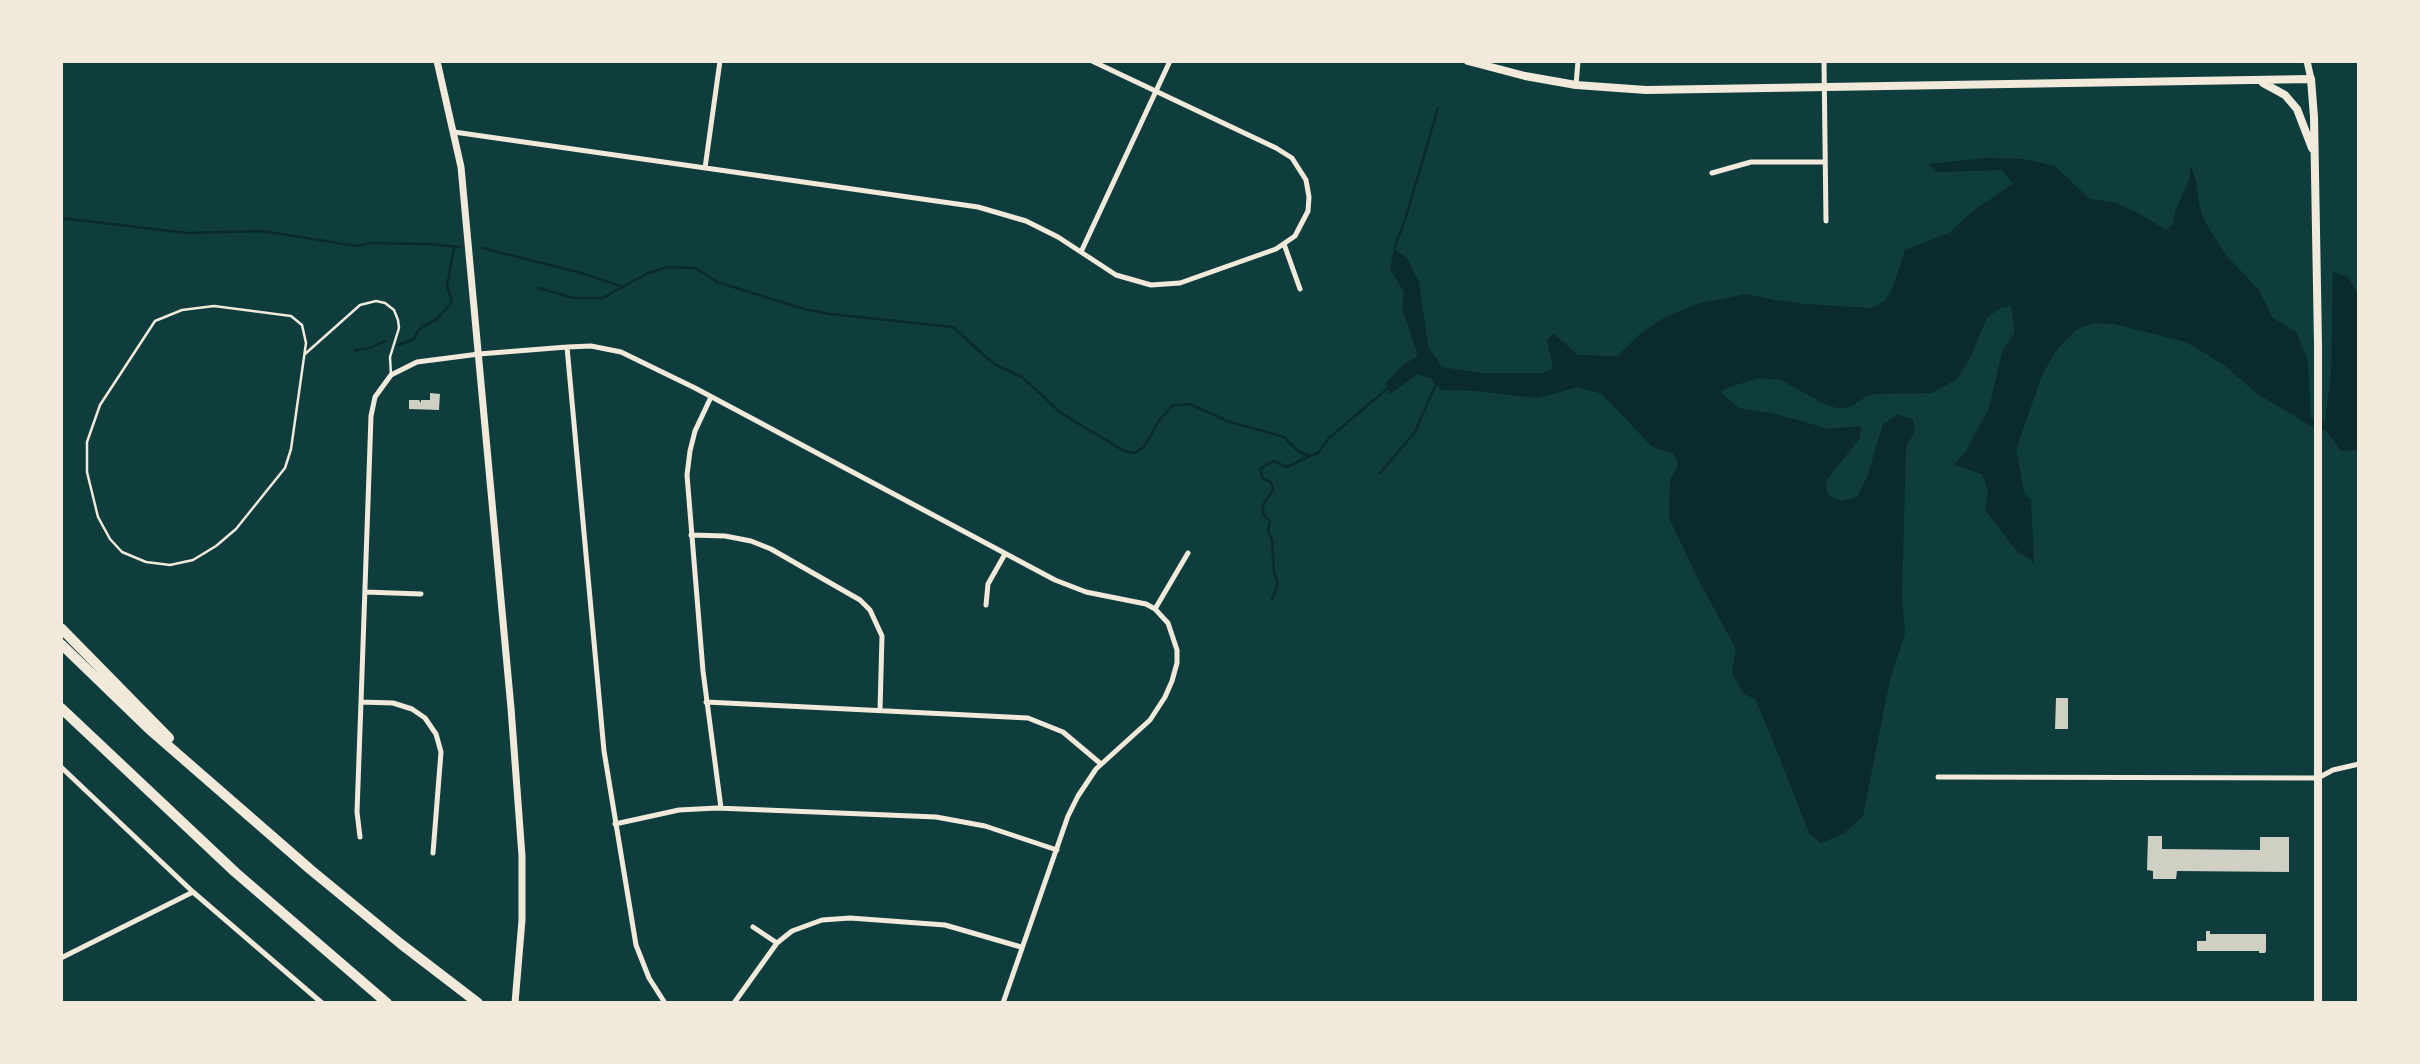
<!DOCTYPE html>
<style>
body{margin:0}
#map{position:relative;width:2420px;height:1064px;overflow:hidden;background:#0f3d3e;font-family:"Open Sans",sans-serif}
canvas{display:block}
.frame{position:absolute;inset:0;border:63px solid #f1e9da;pointer-events:none}
</style>
<div id="map">
<canvas width="2420" height="1064"></canvas>
<div class="frame"></div>
</div>
<script>
const g = document.querySelector('canvas').getContext('2d');
g.lineJoin = 'round';
function paint(path, color) { g.fillStyle = color; g.fill(path, 'evenodd'); }
const shape = rows => new Path2D(rows.map(r => 'M' + r).join(''));
function stroke(path, color, width, dash) { g.strokeStyle = color; g.lineWidth = width; g.lineCap = dash ? 'butt' : 'round'; g.setLineDash(dash || []); g.stroke(path); }
const water = shape([
 [1987,158,2024,159,2055,166,2090,199,2113,202,2136,212,2166,230,2173,224,2176,209,2189,181,2191,166,2196,181,2199,205,2205,222,2226,255,2259,290,2273,318,2296,332,2308,361,2311,419,2325,421,2331,375,2333,272,2348,277,2359,295,2359,450,2341,451,2326,431,2313,427,2256,393,2224,365,2186,342,2114,324,2093,323,2076,330,2058,348,2042,375,2016,450,2025,495,2031,500,2034,563,2016,550,1985,510,1988,491,1982,474,1954,465,1966,451,1989,408,2002,352,2015,332,2011,306,2000,308,1987,318,1969,360,1956,380,1931,393,1873,394,1865,397,1853,406,1840,409,1824,404,1781,380,1760,378,1729,387,1721,392,1739,408,1773,413,1829,429,1861,426,1860,438,1826,481,1827,494,1841,501,1857,497,1867,477,1883,424,1897,414,1913,419,1915,432,1906,446,1902,598,1905,633,1890,679,1863,816,1843,834,1821,843,1809,833,1773,741,1755,699,1744,694,1732,673,1736,649,1698,579,1669,518,1670,480,1679,464,1673,453,1652,447,1602,394,1578,387,1538,398,1475,391,1442,390,1430,378,1417,374,1390,394,1386,383,1403,365,1418,356,1402,308,1404,292,1390,269,1394,249,1407,258,1419,282,1428,346,1442,367,1481,373,1543,373,1553,368,1547,340,1554,334,1578,355,1617,356,1641,333,1667,316,1700,303,1747,294,1774,300,1806,304,1871,308,1885,301,1892,289,1905,250,1949,233,1970,213,2013,184,2002,170,1936,172,1928,164]
]);
const stream = shape([
 [61,218,187,233,263,231,356,246,371,243,428,244,460,247],
 [482,248,585,274,623,287],
 [1394,249,1405,220,1438,108],
 [538,288,574,298,603,298,646,274,666,267,695,268,717,282,804,309,830,314,953,327,994,364,1022,377,1061,413,1124,451,1135,453,1144,447,1160,419,1172,406,1189,404,1230,422,1284,437,1298,451,1309,456,1318,453,1329,438,1388,388],
 [398,345,414,339,418,331,423,326,436,320,452,302,447,286,454,247],
 [355,350,370,348,385,341],
 [1380,473,1415,432,1436,384],
 [1272,599,1278,584,1274,572,1272,540,1268,531,1270,521,1263,514,1263,505,1273,490,1271,482,1263,479,1260,469,1273,461,1287,467,1308,457]
]);
const building = shape([
 [430,393,440,394,439,410,409,409,409,400,419,400,421,403,421,400,430,400],
 [2056,698,2068,698,2068,729,2055,729],
 [2148,836,2162,836,2162,849,2260,850,2260,837,2289,837,2289,872,2177,871,2176,879,2153,879,2153,871,2147,870],
 [2206,931,2210,931,2210,934,2266,934,2266,951,2265,953,2259,953,2259,951,2197,951,2197,941,2206,941]
]);
const service = shape([
 [214,306,291,316,302,325,306,343,291,449,285,468,236,529,216,546,193,560,170,565,146,562,122,552,110,539,98,517,87,472,87,442,100,405,155,321,182,310,214,306],
 [305,354,360,305,376,301,385,303,394,310,398,320,399,328,390,357,391,375]
]);
const minor = shape([
 [1824,61,1826,221],
 [1576,85,1578,61],
 [454,132,978,207,1026,221,1058,237,1116,275,1151,285,1180,283,1276,249,1295,236,1308,211,1309,197,1306,180,1292,158,1276,148,1092,61],
 [705,168,720,61],
 [1712,173,1751,162,1825,162],
 [1284,244,1300,289],
 [1081,252,1170,61],
 [567,347,604,751,636,945,649,978,665,1003],
 [711,397,695,431,690,451,687,475,703,671,721,808],
 [691,535,725,536,751,541,771,549,860,600,870,610,882,636,880,710],
 [365,592,421,594],
 [986,605,988,584,1005,554],
 [1155,609,1188,553],
 [361,702,393,703,412,709,425,718,436,734,441,752,433,853],
 [706,702,1028,718,1063,732,1101,764],
 [61,767,193,892,322,1003],
 [1938,777,2318,778,2333,770,2359,764],
 [615,824,679,810,717,808,936,817,985,826,1057,850],
 [360,837,357,812,361,702,371,416,375,397,391,375,417,362,479,354,567,347,591,346,621,352,695,388,1055,580,1086,592,1146,604,1155,609,1168,623,1177,650,1177,663,1172,681,1165,697,1150,720,1096,769,1078,796,1068,816,1003,1003],
 [753,927,777,943],
 [61,958,193,892],
 [734,1003,777,943,792,931,822,920,850,918,945,925,1021,947]
]);
const secondary = shape([
 [437,61,461,167,511,708,522,856,522,920,515,1003],
 [2307,61,2311,79]
]);
const primary = shape([
 [1468,61,1525,76,1576,85,1646,90,2311,79,2314,117,2318,344,2318,1003],
 [2263,83,2285,95,2297,109,2312,148]
]);
const motorway = shape([
 [61,628,169,738],
 [61,644,149,729,311,870,401,944,478,1003],
 [61,708,235,872,387,1003]
]);
paint(water, '#0a2a2b');
stroke(stream, '#0a2a2b', 2.5);
paint(building, '#cfcfc3');
stroke(service, '#f1e9da', 2.5);
stroke(minor, '#f1e9da', 5);
stroke(secondary, '#f1e9da', 7);
stroke(primary, '#f1e9da', 8);
stroke(motorway, '#f1e9da', 10);
</script>
